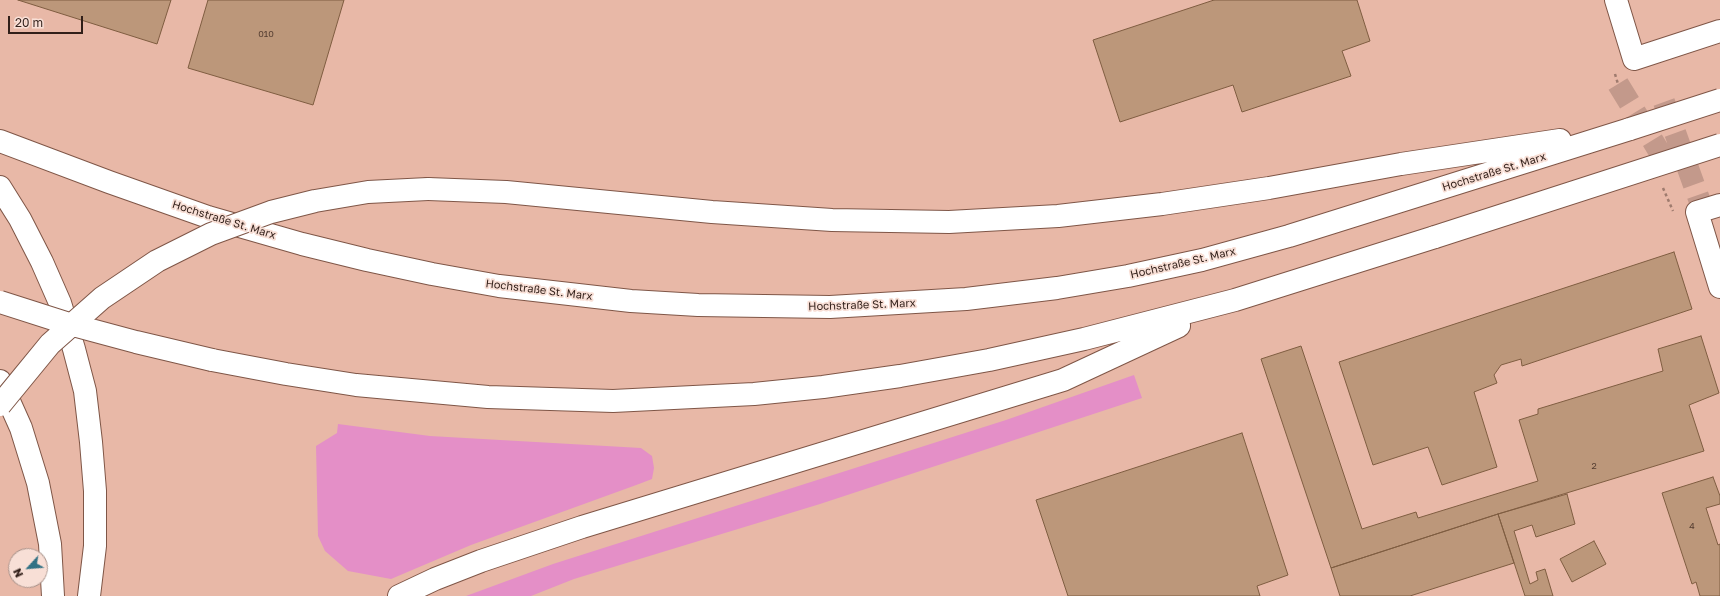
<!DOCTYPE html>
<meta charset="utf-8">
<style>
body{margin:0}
#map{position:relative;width:1720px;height:596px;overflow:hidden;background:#e8b8a7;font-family:"Golos Text",sans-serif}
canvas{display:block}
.north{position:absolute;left:8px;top:548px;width:40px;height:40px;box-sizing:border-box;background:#f8dfd6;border:1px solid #a8928a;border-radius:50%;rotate:244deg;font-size:11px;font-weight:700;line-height:16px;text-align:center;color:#311f19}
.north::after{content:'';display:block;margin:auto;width:14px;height:18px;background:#307184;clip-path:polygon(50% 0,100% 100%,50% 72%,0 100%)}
.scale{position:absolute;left:8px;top:16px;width:75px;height:18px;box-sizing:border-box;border:2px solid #311f19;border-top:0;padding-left:5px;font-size:12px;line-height:14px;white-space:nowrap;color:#311f19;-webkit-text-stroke:3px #f8dfd6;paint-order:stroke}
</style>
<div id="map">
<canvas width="1720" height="596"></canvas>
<div class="north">N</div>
<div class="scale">20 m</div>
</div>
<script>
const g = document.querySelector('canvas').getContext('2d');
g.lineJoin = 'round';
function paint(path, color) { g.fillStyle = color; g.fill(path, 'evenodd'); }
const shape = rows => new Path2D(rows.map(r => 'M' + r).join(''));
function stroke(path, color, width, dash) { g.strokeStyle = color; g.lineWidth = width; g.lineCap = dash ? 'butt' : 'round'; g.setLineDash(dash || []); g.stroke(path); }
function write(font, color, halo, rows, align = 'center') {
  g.font = font + ' "Golos Text",sans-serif'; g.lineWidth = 3.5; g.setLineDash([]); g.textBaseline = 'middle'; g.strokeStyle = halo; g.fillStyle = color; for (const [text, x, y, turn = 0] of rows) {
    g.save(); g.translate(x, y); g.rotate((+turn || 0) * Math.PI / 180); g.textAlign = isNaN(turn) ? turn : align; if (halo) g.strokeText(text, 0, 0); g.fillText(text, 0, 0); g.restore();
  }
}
const green = shape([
 [1134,375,1142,398,820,504,574,579,531,596,466,596,553,564,1006,420],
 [338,424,430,436,641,448,652,456,654,468,652,479,639,484,471,545,391,579,348,571,325,551,318,536,316,446,337,433]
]);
const building = shape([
 [18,0,171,0,157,44,18,0],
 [208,0,344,0,313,105,188,68,208,0],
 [1214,0,1357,0,1370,41,1342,51,1351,76,1242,112,1233,85,1120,122,1093,40,1214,0],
 [1674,252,1692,309,1522,366,1521,359,1501,365,1494,375,1497,383,1474,392,1497,467,1442,485,1428,447,1373,465,1339,362,1674,252],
 [1701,336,1719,393,1689,405,1704,451,1498,514,1331,568,1261,359,1301,346,1362,529,1416,512,1418,518,1538,481,1519,420,1538,414,1538,409,1663,371,1658,349,1701,336],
 [1242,433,1288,575,1257,586,1260,596,1068,596,1036,500,1242,433],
 [1713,477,1720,496,1720,504,1706,508,1718,545,1720,544,1720,596,1700,596,1696,582,1692,584,1662,493,1713,477],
 [1567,494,1575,524,1536,537,1532,525,1514,531,1530,584,1538,580,1536,572,1545,569,1553,596,1525,596,1498,514,1567,494],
 [1498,514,1514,563,1410,596,1340,596,1331,568,1498,514],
 [1594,541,1606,564,1572,582,1560,559,1594,541]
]);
const minorTunnel = shape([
 [1618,84,1662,156],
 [1664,102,1703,210]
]);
const path = shape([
 [1615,74,1618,84],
 [1663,188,1673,211]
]);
const minor = shape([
 [1616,0,1634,59,1720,31],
 [1720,205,1697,212,1720,287]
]);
const highway = shape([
 [0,141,109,182,208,217,302,244,367,260,432,274,499,286,631,301,698,305,830,307,966,299,1057,288,1128,276,1202,260,1289,236,1630,129],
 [0,187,20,219,42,262,60,303,74,349,85,391,91,442,95,491,95,546,89,596],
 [428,189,506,192,712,212,832,220,949,222,1058,216,1162,204,1269,188,1401,164,1560,140],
 [212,360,286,374,356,385,488,397,613,401,754,394,823,387,900,376,989,360,1084,339,1235,300,1435,237],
 [0,381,21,428,38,483,50,544,53,596],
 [399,596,435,579,481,561,582,527,1063,380,1179,326]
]);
const highwayBridge = shape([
 [1630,129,1720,100],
 [1435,237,1720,145],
 [0,302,69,324,136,342,212,360],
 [0,405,50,344,102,298,157,261,211,234,271,212,315,201,368,192,428,189]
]);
const numberNames = [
 ["010",266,34],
 ["2",1594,466],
 ["4",1692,526]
];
const streetNames = [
 ["Hochstraße St. Marx",1494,172,-17],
 ["Hochstraße St. Marx",224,220,17],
 ["Hochstraße St. Marx",1183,263,-13],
 ["Hochstraße St. Marx",539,290,7],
 ["Hochstraße St. Marx",862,305,-2]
];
paint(green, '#e48fc7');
paint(building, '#bc977a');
stroke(building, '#7f5d41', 1);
stroke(minorTunnel, '#c3998b', 22, [22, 11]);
stroke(minor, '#7f5647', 24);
stroke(highway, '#7f5647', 24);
stroke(path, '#9f7b6e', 2.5, [3, 3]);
stroke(minor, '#fff', 22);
stroke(highway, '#fff', 22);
stroke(highwayBridge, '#7f5647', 24, []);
stroke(highwayBridge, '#fff', 22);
write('9px', '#543d31', null, numberNames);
write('11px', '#311f19', '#f8dfd6', streetNames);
</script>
